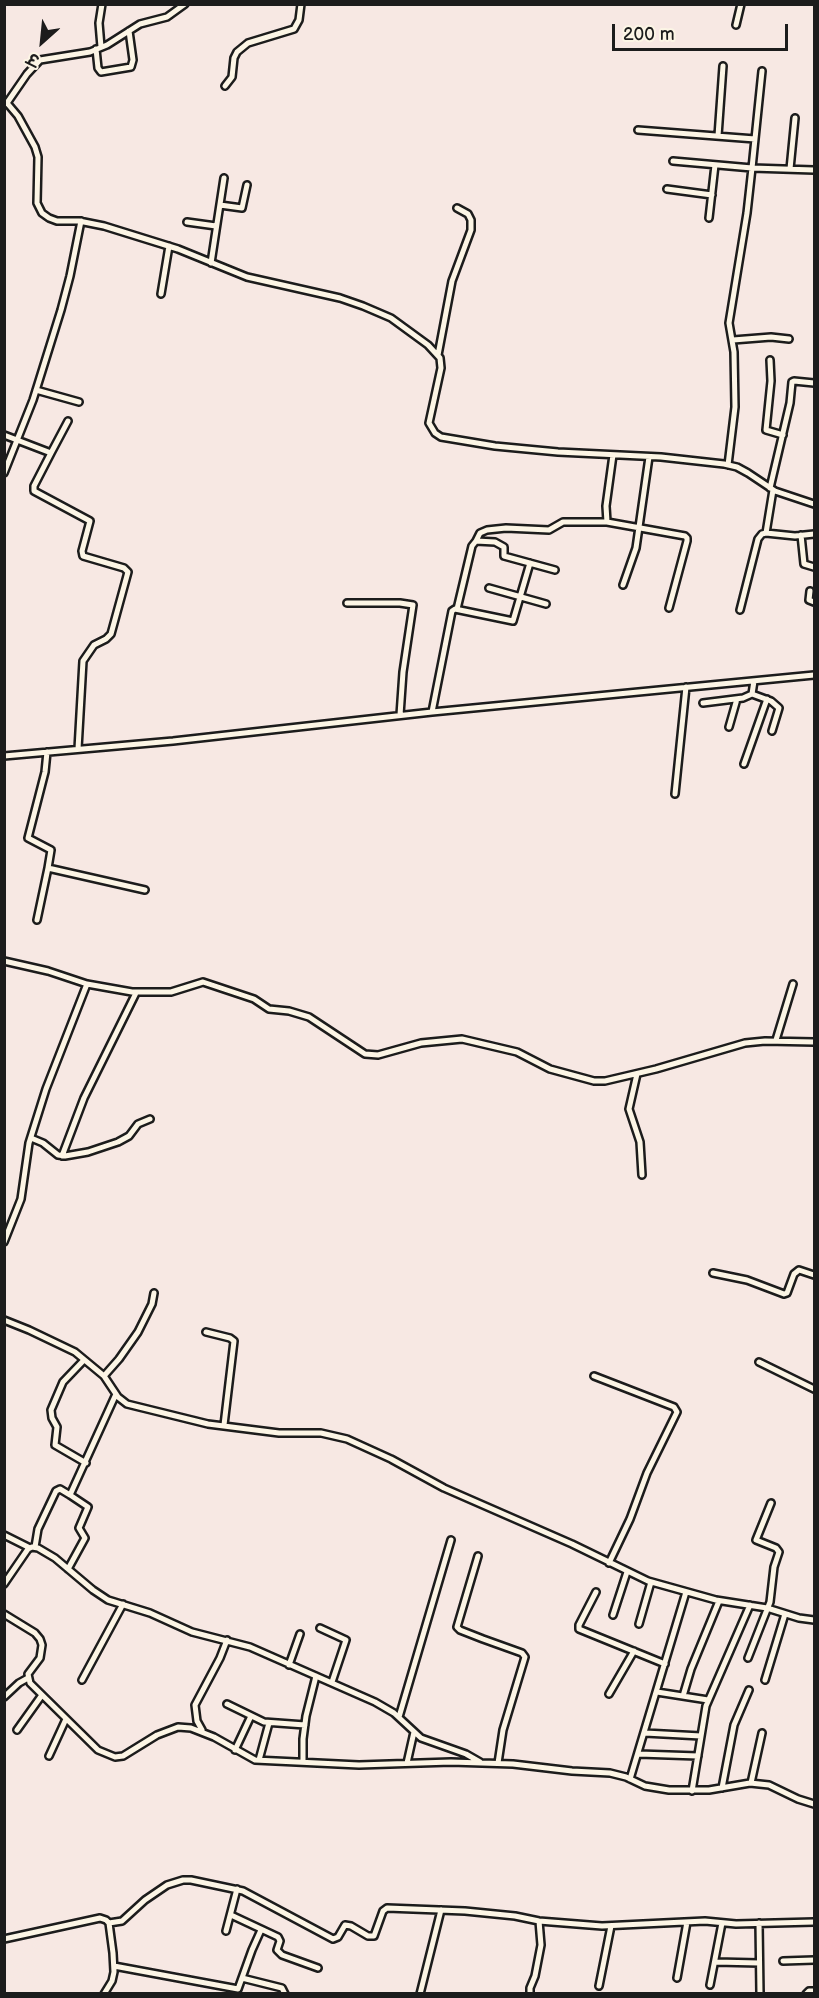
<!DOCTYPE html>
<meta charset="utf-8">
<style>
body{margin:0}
#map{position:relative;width:819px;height:1998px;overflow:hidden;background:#f7e8e3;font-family:"Balsamiq Sans","Playpen Sans Deva",sans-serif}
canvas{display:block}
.frame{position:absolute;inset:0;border:6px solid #1c1c1c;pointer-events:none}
.north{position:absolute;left:12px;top:12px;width:60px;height:60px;-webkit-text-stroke:4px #fcf5e5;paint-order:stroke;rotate:207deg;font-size:16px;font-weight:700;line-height:24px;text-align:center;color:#1c1c1c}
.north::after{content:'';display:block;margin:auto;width:21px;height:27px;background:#1c1c1c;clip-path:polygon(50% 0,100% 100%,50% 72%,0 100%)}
.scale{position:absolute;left:612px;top:24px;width:176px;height:27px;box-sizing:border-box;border:3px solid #1c1c1c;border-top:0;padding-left:8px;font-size:18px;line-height:21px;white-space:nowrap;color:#1c1c1c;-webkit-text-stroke:4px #fcf5e5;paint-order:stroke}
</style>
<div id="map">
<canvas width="819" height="1998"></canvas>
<div class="frame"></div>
<div class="north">उ</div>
<div class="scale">200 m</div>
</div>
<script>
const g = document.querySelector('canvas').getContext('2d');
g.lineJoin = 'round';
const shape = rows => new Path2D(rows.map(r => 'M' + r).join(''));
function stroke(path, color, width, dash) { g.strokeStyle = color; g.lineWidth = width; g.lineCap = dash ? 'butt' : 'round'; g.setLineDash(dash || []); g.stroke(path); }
const street = shape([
 [736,25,741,4],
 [101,47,99,23,102,4],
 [96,49,98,68,101,72,131,67,133,60,129,31],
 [225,86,232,77,234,58,237,52,248,43,294,29,299,20,301,4],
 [7,103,27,74,40,60,90,52,107,45,140,24,167,17,185,4],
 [4,104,7,103,18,116,35,147,38,157,37,203,42,213,49,218,57,221,79,221,104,226,178,249,247,277,340,298,363,306,391,318,428,345,440,358,441,368,429,423,435,433,441,437,495,446,558,452,661,457,724,464,737,467,748,473,775,491,814,504],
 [638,130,755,139],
 [718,136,723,66],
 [673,161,752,168,762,71],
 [790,169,795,118],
 [667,189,712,195],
 [220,205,242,208,247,185],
 [709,218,715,165],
 [187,222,216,226],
 [211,263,224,178],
 [161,294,169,246],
 [733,340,771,337,789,339],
 [438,355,452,281,471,230,471,220,468,214,457,208],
 [770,360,771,381,766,430,783,435],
 [36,390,79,402],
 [4,435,51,453,34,486,34,491,90,521,82,551,83,556,124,568,128,572,111,634,106,639,94,645,83,661,78,749],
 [51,453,68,421],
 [728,465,735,407,734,352,729,323,747,213,752,168,814,170],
 [4,473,33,400,61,310,70,276,81,221],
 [770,488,790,403,792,382,794,381,814,383],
 [607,522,606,506,613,455],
 [766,533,795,536,814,534],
 [801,535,804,564,814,567],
 [476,541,480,533,487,530,506,528,549,530,563,522,607,522,685,536,687,538,687,541,669,608],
 [623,585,636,548,649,457],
 [489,588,546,604],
 [810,591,809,600,814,602],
 [347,603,400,603,413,605,403,672,400,715],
 [457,609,472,546,476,541,495,542,504,547,504,556,555,570],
 [740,610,758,539,762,534,766,533,773,490],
 [754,681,752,694,771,701,779,708,772,731],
 [703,703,743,698,752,694],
 [432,712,452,611,455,609,513,621,530,563],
 [729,727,737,699],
 [47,752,45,772,28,838,51,850,48,868,145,890],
 [4,756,173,741,432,712,814,675],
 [744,764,767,699],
 [675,794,686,687],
 [37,920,48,868],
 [4,961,48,971,87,984,132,992,171,992,203,982,254,999,269,1009,289,1011,309,1017,365,1054,378,1055,421,1043,462,1039,517,1052,550,1069,594,1081,605,1081,656,1069,745,1043,765,1041,814,1042],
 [776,1040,793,984],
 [637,1074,629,1109,640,1142,642,1175],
 [31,1138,43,1143,58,1155,65,1156,88,1152,118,1142,129,1136,138,1124,150,1119],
 [62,1156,84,1098,136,993],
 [4,1242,21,1199,29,1143,46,1089,87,984],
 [713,1273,747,1280,784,1294,787,1293,794,1274,799,1270,814,1275],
 [4,1320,29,1330,75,1352,104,1376,118,1397,127,1404,208,1424,279,1433,321,1433,347,1439,391,1459,444,1488,572,1544,648,1581,716,1600,767,1608,799,1618,814,1620],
 [206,1332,230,1338,234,1341,224,1425],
 [84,1360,63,1382,51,1410,52,1418,57,1427,55,1445,86,1463],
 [759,1362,814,1389],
 [104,1376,119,1359,138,1332,152,1304,154,1293],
 [594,1376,674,1407,677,1412,647,1473,630,1519,609,1563],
 [4,1535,30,1548],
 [35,1547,38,1529,56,1491,60,1489,70,1495,116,1394],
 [478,1556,457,1627,460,1630,483,1639,522,1653,525,1657,503,1730,498,1763],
 [68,1569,85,1538,79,1528,88,1507,70,1495],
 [4,1584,28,1549,32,1547,38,1548,55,1558,93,1590,108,1600,150,1613,192,1632,250,1647,375,1702,394,1713,421,1738,466,1754,480,1762],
 [596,1592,579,1625,579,1629,665,1664],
 [4,1614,35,1633,40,1639,42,1645,40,1658,28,1674,30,1683,98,1750,115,1757,123,1756,157,1735,178,1727,191,1728,214,1737,255,1760,359,1765,451,1762,513,1764,572,1771,610,1773,626,1777,645,1786,669,1790,709,1790,750,1783,769,1785,798,1799,814,1804],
 [613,1615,627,1572],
 [639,1624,651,1582],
 [320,1628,346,1640,332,1682],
 [748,1658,770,1602,774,1567,779,1552,776,1548,756,1540,771,1503],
 [289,1665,300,1634],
 [82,1680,123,1604],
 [765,1680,785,1614],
 [657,1692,708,1700],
 [609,1694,634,1651],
 [683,1696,691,1669,719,1601],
 [4,1697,19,1683,28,1678],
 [227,1704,264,1722,305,1725],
 [399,1717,451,1540],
 [17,1730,42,1695],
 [202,1730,197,1721,195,1705,220,1658,227,1640],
 [645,1733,701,1736],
 [235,1750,251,1716],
 [639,1754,698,1756],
 [49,1756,66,1719],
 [259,1760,269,1723],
 [303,1762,303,1739,306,1716,316,1676],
 [407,1763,414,1732],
 [630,1779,686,1592],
 [751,1783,762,1733],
 [722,1788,734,1725,749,1690],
 [692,1791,706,1706,750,1605],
 [231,1915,278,1937,280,1941,277,1950,282,1955,318,1968],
 [109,1923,122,1921,145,1900,167,1885,183,1880,191,1880,243,1891,333,1939,338,1937,345,1925,351,1926,368,1936,374,1936,383,1911,387,1908,465,1911,515,1916,539,1921,602,1926,705,1921,736,1924,814,1922],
 [759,1923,760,1994],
 [226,1931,237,1889],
 [4,1939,100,1918,106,1920,109,1923,113,1953,114,1972,112,1981,104,1994],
 [783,1961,814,1960],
 [716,1962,759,1963],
 [114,1966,238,1989,252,1950,261,1930],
 [242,1978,282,1988,285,1994],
 [677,1978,687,1922],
 [710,1985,722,1923],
 [599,1986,611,1926],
 [420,1994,441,1910],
 [530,1994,530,1988,535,1976,541,1945,539,1921],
 [806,1994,809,1991,814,1991]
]);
stroke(street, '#1c1c1c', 10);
stroke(street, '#fcf5e5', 5);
</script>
